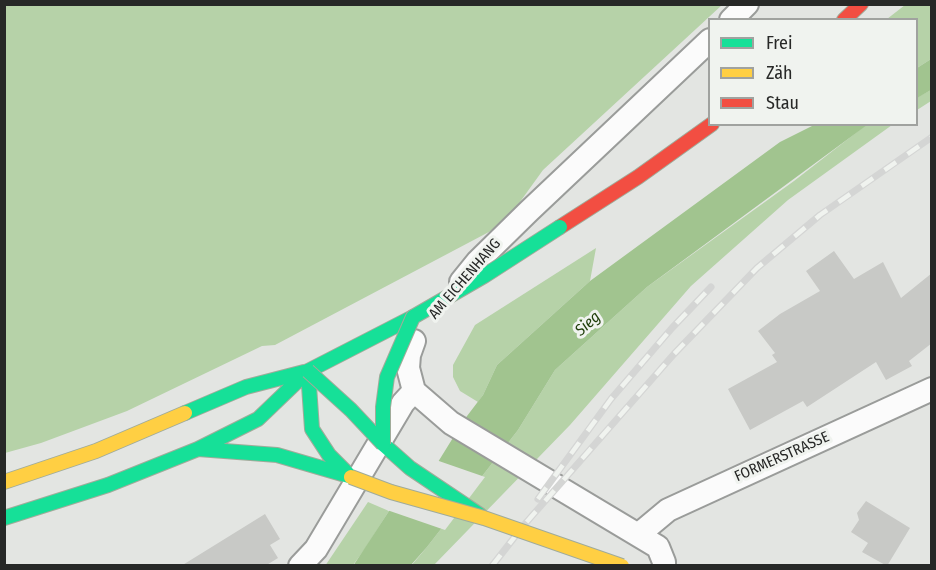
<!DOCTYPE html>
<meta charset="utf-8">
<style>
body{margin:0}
#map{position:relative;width:936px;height:570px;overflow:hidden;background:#e3e5e2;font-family:"Fira Sans Condensed",sans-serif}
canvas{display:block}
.frame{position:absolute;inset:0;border:6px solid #272827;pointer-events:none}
.legend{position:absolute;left:708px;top:18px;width:210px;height:108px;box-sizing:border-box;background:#f0f3ef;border:2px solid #a0a29f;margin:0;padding:8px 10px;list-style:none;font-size:18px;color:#272827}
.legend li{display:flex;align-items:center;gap:12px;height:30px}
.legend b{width:30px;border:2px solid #a0a29f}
</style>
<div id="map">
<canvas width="936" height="570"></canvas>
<div class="frame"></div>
<ul class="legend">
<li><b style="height:8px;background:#16e098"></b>Frei</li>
<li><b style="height:8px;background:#ffcf43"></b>Zäh</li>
<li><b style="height:8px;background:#f24e42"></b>Stau</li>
</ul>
</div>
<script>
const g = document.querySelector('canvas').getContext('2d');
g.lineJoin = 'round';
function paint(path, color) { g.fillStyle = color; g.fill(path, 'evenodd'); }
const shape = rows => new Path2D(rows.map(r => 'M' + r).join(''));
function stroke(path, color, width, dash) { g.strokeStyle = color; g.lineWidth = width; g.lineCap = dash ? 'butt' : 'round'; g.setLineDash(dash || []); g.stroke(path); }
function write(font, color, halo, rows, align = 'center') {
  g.font = font + ' "Fira Sans Condensed",sans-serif'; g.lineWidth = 6; g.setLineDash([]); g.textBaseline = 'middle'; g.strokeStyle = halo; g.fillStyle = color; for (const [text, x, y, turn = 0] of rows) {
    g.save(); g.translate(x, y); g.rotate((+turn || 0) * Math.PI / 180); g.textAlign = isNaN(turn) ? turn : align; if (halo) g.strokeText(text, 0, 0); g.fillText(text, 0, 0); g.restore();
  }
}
const forest = shape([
 [5,5,722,5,543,170,504,224,275,345,262,346,127,411,41,443,5,453],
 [905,5,931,5,931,59,917,68,916,20,887,19],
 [931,90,931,101,917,110,916,98],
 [866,125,892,125,788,200,691,286,570,425,434,565,411,566,427,547,518,430,555,370,647,287,794,181],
 [596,248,590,281,497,365,483,395,478,402,460,391,453,377,453,365,475,325],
 [368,502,389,511,364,550,353,565,325,566]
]);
const water = shape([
 [931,59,931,90,917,98,917,68],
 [814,125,867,125,647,287,555,370,518,430,427,547,411,565,353,566,389,511,438,462,464,420,483,395,497,365,590,281,780,142]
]);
const pier = shape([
 [436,460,485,477,445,530,387,510]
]);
const building = shape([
 [834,251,854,279,883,262,901,298,932,273,932,343,909,361,912,366,886,380,876,362,807,407,803,401,750,430,728,389,777,362,772,355,775,353,758,331,780,314,820,291,806,271],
 [866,501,910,528,887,566,862,552,868,543,851,532,859,520,857,513],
 [265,514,280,539,270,545,278,558,265,566,181,566]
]);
const street = shape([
 [731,20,747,4],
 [461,282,478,261,529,211,710,40],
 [414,391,408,368,409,355,414,341],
 [414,391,451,423,658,547,664,562,664,566],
 [638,535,668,510,932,389],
 [300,566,316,549,403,403,414,391]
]);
const fast = shape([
 [185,413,246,387,304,372],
 [383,444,410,468,480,515],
 [198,449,277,455,349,476],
 [351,477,329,455,312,429,308,371,413,317],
 [4,518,108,485,198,449,258,419,308,371]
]);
const slow = shape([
 [4,482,96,451,185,413]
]);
const jam = shape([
 [844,20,861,4],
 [560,227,638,177,712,124]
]);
const rail = shape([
 [538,499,611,399,672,328,711,287],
 [492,566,524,525,674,354,757,268,820,215,932,137]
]);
const fastBridge = shape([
 [308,371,351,410,383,444],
 [383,444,383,407,387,377,413,317,484,276,560,227]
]);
const slowBridge = shape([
 [351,477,391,492,484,518,622,566]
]);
const streetNames = [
 ["AM EICHENHANG",465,279,-49],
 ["FORMERSTRASSE",782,457,-24]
];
const waterNames = [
 ["Sieg",588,324,-42]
];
paint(forest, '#b6d2a8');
paint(water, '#a1c48f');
paint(pier, '#e3e5e2');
paint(building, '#c8c9c6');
stroke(street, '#9a9c9a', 26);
stroke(fast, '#a0ab9a', 16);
stroke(slow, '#a0ab9a', 16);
stroke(jam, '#a0ab9a', 16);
stroke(street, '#fbfbfb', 22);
stroke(fast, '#16e098', 14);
stroke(slow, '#ffcf43', 14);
stroke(jam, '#f24e42', 14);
stroke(rail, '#d4d5d4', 7);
stroke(rail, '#f0f3ef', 4.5, [14]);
stroke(fastBridge, '#a0ab9a', 16, []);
stroke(slowBridge, '#a0ab9a', 16, []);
stroke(fastBridge, '#16e098', 14);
stroke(slowBridge, '#ffcf43', 14);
write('15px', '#272827', '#f0f3ef', streetNames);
write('italic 16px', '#1f3e09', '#f0f3ef', waterNames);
</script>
